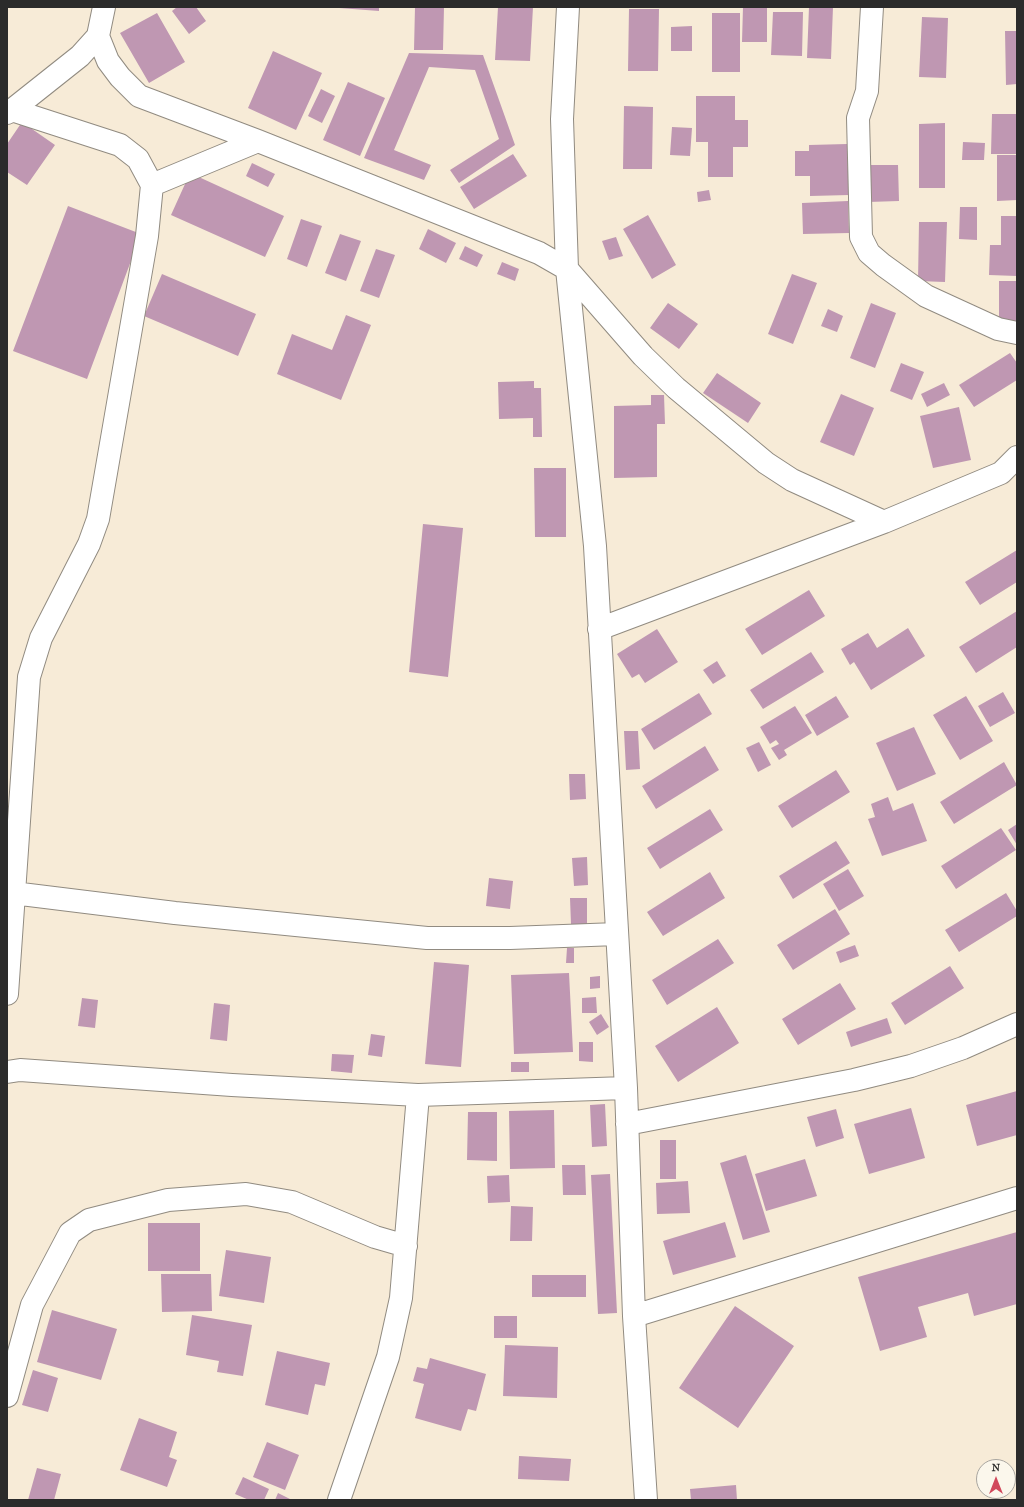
<!DOCTYPE html>
<style>
body{margin:0}
#map{position:relative;width:1024px;height:1507px;overflow:hidden;background:#f7ebd7;font-family:"IM FELL French Canon",serif}
canvas{display:block}
.frame{position:absolute;inset:0;border:8px solid #2b2b2b;pointer-events:none}
.north{position:absolute;left:976px;top:1459px;width:40px;height:40px;box-sizing:border-box;background:#fbf7ec;border:1px solid #a8a59f;border-radius:50%;rotate:0deg;font-size:11px;font-weight:700;line-height:16px;text-align:center;color:#2b2b2b}
.north::after{content:'';display:block;margin:auto;width:14px;height:18px;background:#d1495b;clip-path:polygon(50% 0,100% 100%,50% 72%,0 100%)}
</style>
<div id="map">
<canvas width="1024" height="1507"></canvas>
<div class="frame"></div>
<div class="north">N</div>
</div>
<script>
const g = document.querySelector('canvas').getContext('2d');
g.lineJoin = 'round';
function paint(path, color) { g.fillStyle = color; g.fill(path, 'evenodd'); }
const shape = rows => new Path2D(rows.map(r => 'M' + r).join(''));
function stroke(path, color, width, dash) { g.strokeStyle = color; g.lineWidth = width; g.lineCap = dash ? 'butt' : 'round'; g.setLineDash(dash || []); g.stroke(path); }
const building = shape([
 [177,7,196,7,206,21,189,34,172,11],
 [326,7,379,7,379,11],
 [415,7,444,7,443,50,414,50],
 [498,7,533,7,530,61,495,60],
 [743,7,767,8,767,42,742,42],
 [809,7,833,7,831,59,807,58],
 [629,9,659,9,658,71,628,71],
 [773,12,803,12,802,56,771,55],
 [157,13,185,62,149,83,120,33],
 [712,13,740,13,740,72,712,72],
 [922,17,948,18,946,78,919,77],
 [692,26,692,51,671,51,671,27],
 [1005,31,1017,31,1017,84,1006,85],
 [273,51,322,73,296,130,248,108],
 [409,53,483,55,515,145,459,183,450,170,499,139,475,70,429,67,394,150,431,165,424,180,364,158],
 [348,82,385,98,360,156,323,140],
 [321,89,335,96,322,123,308,116],
 [696,96,735,96,735,120,748,120,748,147,733,147,733,177,708,177,708,142,696,142],
 [624,106,653,107,652,169,623,169],
 [992,114,1017,114,1017,154,991,154],
 [22,122,55,145,27,185,7,172,7,144],
 [945,123,945,188,919,188,919,124],
 [672,127,692,128,690,156,670,155],
 [963,142,985,143,984,160,962,160],
 [847,144,849,195,810,196,810,176,795,176,795,151,809,151,809,145],
 [513,154,527,176,474,209,460,187],
 [997,155,1017,155,1017,200,997,201],
 [252,163,275,174,268,187,246,176],
 [868,165,898,165,899,201,868,202],
 [190,173,284,216,265,257,171,215],
 [709,190,711,200,698,202,697,192],
 [848,201,849,233,803,234,802,203],
 [68,206,141,234,87,379,13,351],
 [960,207,977,207,977,240,959,239],
 [648,215,676,265,652,279,623,229],
 [1001,216,1017,216,1017,276,989,275,990,245,1001,245],
 [301,219,322,226,307,267,287,259],
 [919,222,947,222,945,282,918,281],
 [428,229,456,243,446,263,419,249],
 [340,234,361,241,346,281,325,273],
 [616,237,623,256,609,260,602,241],
 [465,246,483,255,477,267,459,259],
 [376,249,395,255,379,298,360,291],
 [502,262,519,269,515,281,497,274],
 [162,274,256,314,238,356,144,316],
 [792,274,817,283,793,344,768,334],
 [999,281,1017,281,1017,324,999,323],
 [668,303,698,324,679,349,650,328],
 [871,303,896,313,875,368,850,358],
 [828,309,843,316,837,332,821,326],
 [346,315,371,325,341,400,277,374,292,334,332,350],
 [1010,353,1017,363,1017,380,974,407,959,385],
 [901,363,924,372,912,400,890,391],
 [717,373,761,403,748,423,703,393],
 [534,381,534,388,541,388,542,437,533,437,533,418,499,419,498,382],
 [944,383,950,395,927,407,921,394],
 [841,394,874,408,854,456,820,442],
 [651,395,664,395,665,424,657,424,657,477,614,478,614,406,651,405],
 [959,407,971,460,933,468,920,416],
 [534,468,566,468,566,537,535,537],
 [423,524,463,528,448,677,409,672],
 [1017,550,1017,582,980,605,965,582],
 [809,590,825,616,762,655,745,629],
 [1017,611,1017,647,976,673,959,647],
 [908,628,925,656,871,690,854,662,850,665,841,649,868,633,877,648],
 [657,629,678,662,645,683,639,674,632,678,617,654],
 [811,652,824,672,763,709,750,690],
 [717,661,726,676,713,684,703,670],
 [1003,692,1015,713,990,727,978,706],
 [699,693,712,714,654,750,641,729],
 [836,696,849,717,817,736,805,715],
 [966,696,993,741,960,760,933,715],
 [795,706,812,733,784,750,787,755,779,760,771,748,779,744,776,740,770,744,760,727],
 [914,727,936,774,897,791,876,743],
 [624,731,638,731,640,769,626,770],
 [759,742,771,765,758,772,746,748],
 [705,746,719,770,656,809,642,786],
 [1004,762,1017,785,954,824,940,802],
 [836,770,850,792,792,828,778,806],
 [569,774,585,774,586,799,570,800],
 [888,797,893,811,913,803,927,841,882,856,868,819,875,817,871,804],
 [710,809,723,830,660,869,647,848],
 [1017,824,1017,845,1008,830],
 [1001,828,1016,850,956,889,941,866],
 [836,841,850,863,793,899,779,876],
 [587,857,588,885,574,886,572,858],
 [848,869,864,896,839,911,823,884],
 [710,872,725,898,663,936,647,912],
 [489,878,513,881,510,909,486,906],
 [1006,893,1017,911,1017,916,959,952,945,930],
 [570,898,587,898,587,924,571,924],
 [835,909,850,934,793,970,777,945],
 [718,939,734,963,667,1005,652,980],
 [855,945,859,956,840,963,836,952],
 [567,948,574,948,574,963,566,963],
 [434,962,469,965,461,1067,425,1064],
 [950,966,964,988,905,1025,891,1003],
 [569,973,573,1052,514,1054,511,975],
 [600,976,600,988,590,989,590,977],
 [840,983,856,1009,798,1045,782,1019],
 [596,997,597,1013,582,1013,582,998],
 [82,998,98,1000,95,1028,78,1026],
 [214,1003,230,1005,227,1041,210,1039],
 [717,1007,739,1043,678,1082,655,1046],
 [601,1014,609,1027,597,1035,589,1022],
 [887,1018,892,1033,851,1047,846,1032],
 [371,1034,385,1036,382,1057,368,1055],
 [579,1042,593,1042,593,1062,579,1061],
 [332,1054,354,1055,352,1073,331,1071],
 [511,1062,529,1062,529,1072,511,1072],
 [1017,1091,1017,1135,977,1146,966,1105],
 [605,1104,607,1146,592,1147,590,1105],
 [911,1108,925,1158,869,1174,854,1124],
 [836,1109,844,1138,816,1147,807,1117],
 [554,1110,555,1168,510,1169,509,1111],
 [468,1112,497,1112,497,1161,467,1160],
 [660,1140,676,1140,676,1179,660,1179],
 [746,1155,770,1232,743,1240,720,1163],
 [805,1159,817,1196,766,1211,755,1174],
 [562,1165,585,1165,586,1195,563,1195],
 [610,1174,617,1313,598,1314,591,1175],
 [509,1175,510,1202,488,1203,487,1176],
 [688,1181,690,1213,657,1214,656,1183],
 [511,1206,533,1207,532,1241,510,1241],
 [725,1222,736,1257,673,1275,663,1241],
 [148,1223,200,1223,200,1271,148,1271],
 [1017,1232,1017,1304,974,1316,968,1293,918,1307,927,1337,880,1351,858,1277],
 [226,1250,271,1257,264,1303,219,1296],
 [161,1274,211,1274,212,1311,162,1312],
 [532,1275,586,1275,586,1297,532,1297],
 [735,1306,794,1346,738,1428,679,1388],
 [52,1310,117,1329,101,1380,37,1362],
 [192,1315,252,1325,243,1376,217,1372,219,1361,186,1355],
 [494,1316,517,1316,517,1338,494,1338],
 [505,1345,558,1347,557,1398,503,1396],
 [277,1351,330,1363,325,1386,315,1384,308,1415,265,1405],
 [430,1358,486,1374,476,1411,468,1409,461,1431,415,1418,424,1384,413,1381,417,1367,427,1369],
 [33,1370,58,1378,48,1412,22,1405],
 [139,1418,177,1432,169,1457,177,1460,167,1487,120,1470],
 [267,1442,299,1455,285,1490,253,1477],
 [519,1456,571,1459,569,1481,518,1479],
 [37,1468,61,1474,54,1500,28,1500],
 [243,1477,269,1489,264,1500,249,1500,235,1494],
 [736,1485,737,1500,691,1500,690,1489],
 [278,1493,292,1500,275,1500]
]);
const minor = shape([
 [104,7,98,36,108,61,120,77,139,96,258,141,539,253,567,269,643,356,676,388,766,463,792,480,884,522],
 [568,7,562,119,567,269,595,546,626,1088,634,1316,646,1500],
 [872,7,867,91,858,118,861,237,869,253,883,265,926,296,998,329,1017,333],
 [12,110,80,56,98,36],
 [7,113,12,110,120,145,138,159,152,185,258,141],
 [599,629,884,522,1001,473,1017,457],
 [13,893,175,913,427,938,510,938,617,934],
 [7,994,29,677,41,638,89,544,98,519,147,236,152,185],
 [7,1072,20,1070,232,1085,418,1095,626,1088],
 [627,1124,854,1080,911,1066,963,1048,1017,1024],
 [634,1316,1017,1198],
 [7,1396,32,1305,70,1233,89,1220,168,1200,246,1194,292,1202,375,1237,406,1246],
 [339,1500,388,1357,401,1298,418,1095]
]);
paint(building, '#bf97b2');
stroke(minor, '#918b81', 24);
stroke(minor, '#fff', 22);
</script>
